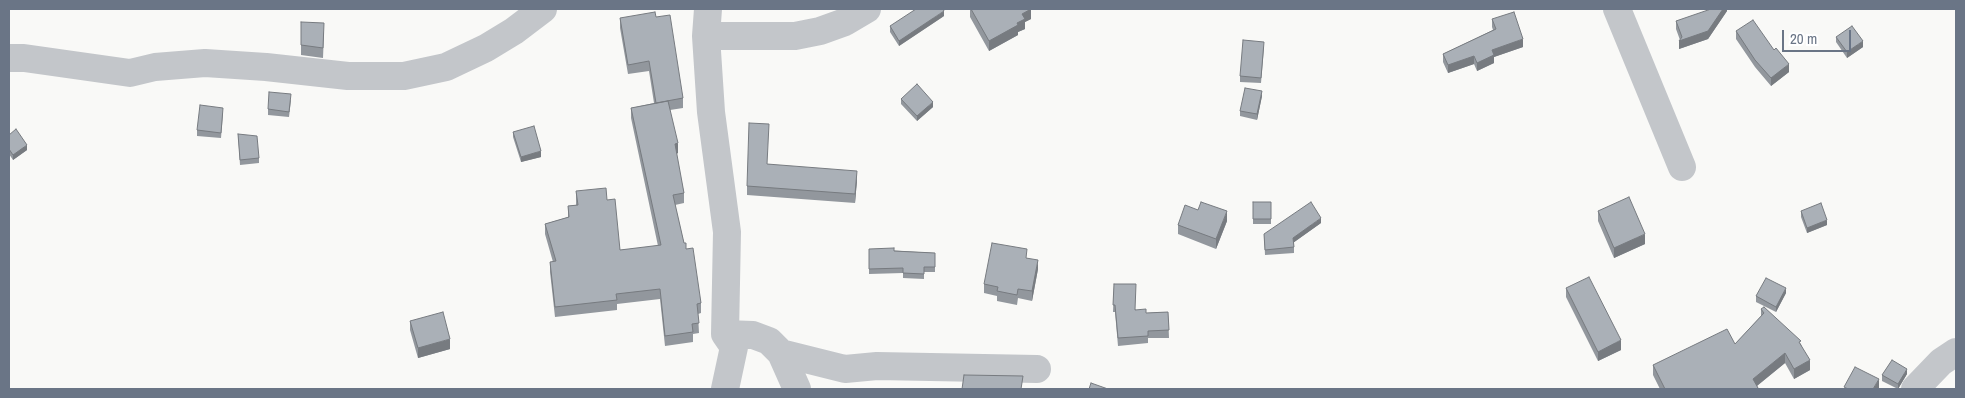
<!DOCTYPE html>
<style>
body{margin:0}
#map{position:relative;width:1965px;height:398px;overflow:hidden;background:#f9f9f7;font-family:"Archivo Narrow",sans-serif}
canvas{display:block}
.frame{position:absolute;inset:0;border:10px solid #6a7586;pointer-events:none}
.scale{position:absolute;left:1782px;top:30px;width:69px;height:22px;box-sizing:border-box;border:2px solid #6a7586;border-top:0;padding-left:6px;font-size:15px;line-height:18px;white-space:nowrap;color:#6a7586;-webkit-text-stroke:4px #fff;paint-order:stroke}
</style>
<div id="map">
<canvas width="1965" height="398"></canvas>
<div class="frame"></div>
<div class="scale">20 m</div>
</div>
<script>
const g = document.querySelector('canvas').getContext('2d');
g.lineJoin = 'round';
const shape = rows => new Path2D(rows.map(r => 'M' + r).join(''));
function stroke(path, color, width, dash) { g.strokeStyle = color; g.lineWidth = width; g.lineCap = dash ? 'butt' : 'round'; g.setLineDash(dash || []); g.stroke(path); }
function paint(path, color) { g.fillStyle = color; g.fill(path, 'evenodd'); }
const street = shape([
 [708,9,706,36,711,112,727,232,725,334,734,347,725,389],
 [1617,9,1682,167],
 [706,36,795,36,820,31,845,22,867,9],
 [9,58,24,58,130,73,155,67,205,63,266,67,348,76,404,76,446,67,486,48,514,31,543,9],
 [725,334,753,335,769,341,781,353,797,389],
 [781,353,845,369,877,366,1037,369],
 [1915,389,1941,362,1956,352]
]);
const wall = shape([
 [970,9,1031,9,1031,19,1025,22,1025,29,1018,32,1018,35,989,51,970,17],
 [1727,9,1727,11,1708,39,1679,49,1680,40,1676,29,1676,21],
 [944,16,899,46,890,32,890,26],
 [656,17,683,98,683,108,670,110,678,153,676,154,684,193,684,203,675,205,684,243,701,303,701,313,698,314,699,333,693,334,693,342,665,346,660,299,617,304,617,310,555,317,550,272,550,262,553,262,545,234,545,224,568,217,568,206,576,205,576,191,607,200,620,250,658,246,631,118,631,108,654,103,649,71,628,74,620,28,620,18],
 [1492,19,1523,47,1494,57,1494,63,1477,71,1474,64,1448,73,1443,62,1443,54,1493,30,1492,27],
 [301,22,324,33,323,58,301,55],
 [1736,31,1789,72,1771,86,1755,67,1736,39],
 [1836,37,1863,47,1847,58,1836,42],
 [1264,47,1261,83,1240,82,1240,76],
 [1262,96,1257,120,1240,116,1240,111],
 [901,99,933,107,917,121,901,104],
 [291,100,289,117,268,115,268,109],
 [223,113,221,138,197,136,197,130],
 [513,132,541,157,521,162,513,137],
 [238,134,259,158,259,163,240,165],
 [9,135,27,150,13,160,9,154],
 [768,164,857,180,855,203,747,195,747,186],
 [1253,202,1271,202,1271,224,1253,224],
 [1598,211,1645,244,1614,258,1598,221],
 [1801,211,1827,225,1807,233,1801,217],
 [1227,221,1216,249,1178,234,1178,225],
 [1321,223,1294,242,1294,253,1265,255,1264,234],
 [869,249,935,253,935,272,924,272,924,279,903,278,903,273,869,274],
 [1027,258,1038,269,1032,301,1018,298,1017,305,997,301,997,296,984,293,984,284],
 [1114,284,1136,310,1146,313,1168,312,1169,338,1148,338,1148,343,1118,346,1115,312,1113,312],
 [1566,288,1621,350,1598,361,1566,297],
 [1786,293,1776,312,1756,302,1756,296],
 [1761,309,1801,344,1810,370,1794,379,1785,363,1757,386,1758,389,1660,389,1653,375,1653,365,1735,344,1761,316],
 [410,321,450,349,418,358,410,330],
 [1907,374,1898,389,1882,381,1882,375]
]);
const shadedWall = shape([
 [1031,9,1031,19,1025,22,1025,29,1018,32,1018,35,989,51,989,41,1017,23,1022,14],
 [1723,9,1727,9,1727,11,1708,39,1679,49,1679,41],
 [944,11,944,16,899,46,899,41],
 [1523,39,1523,47,1494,57,1494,63,1477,71,1477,63,1492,50],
 [1863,41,1863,47,1847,58,1847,52],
 [1474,56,1474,64,1448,73,1448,65],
 [1789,64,1789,72,1771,86,1771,78],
 [1262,91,1262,96,1257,120,1257,114],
 [933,102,933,107,917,121,917,116],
 [678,143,678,153,675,154,675,144],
 [27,145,27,150,13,160,13,155],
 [541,151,541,157,521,162,521,157],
 [857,171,857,180,855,203,855,194],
 [1227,211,1227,221,1216,249,1216,239],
 [1321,218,1321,223,1293,243,1293,238],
 [1827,220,1827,225,1807,233,1807,228],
 [1645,234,1645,244,1614,258,1614,248],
 [1038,260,1038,269,1032,301,1032,291],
 [1786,288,1786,293,1776,312,1776,307],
 [450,339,450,349,418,358,418,348],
 [1621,340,1621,350,1598,361,1598,352],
 [1785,353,1785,363,1753,389,1753,379],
 [1810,360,1810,370,1794,379,1794,369],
 [1907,369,1907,374,1898,389,1898,384],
 [1879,379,1879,389,1873,389]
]);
const building = shape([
 [916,9,943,9,944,11,899,41,890,26,916,9],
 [971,9,1031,9,1022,14,1025,19,1017,23,1018,25,989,41,971,9],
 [1711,9,1723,9,1708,31,1679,41,1682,37,1676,21,1711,9],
 [655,12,656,17,670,15,683,98,656,103,649,61,628,65,620,18,655,12],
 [1514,12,1523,39,1492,50,1494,55,1477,63,1474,56,1448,65,1443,54,1496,29,1492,19,1514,12],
 [1753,20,1774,50,1776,48,1789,64,1771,78,1755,60,1736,31,1753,20],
 [301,22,324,23,323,48,301,45,301,22],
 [1852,26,1863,41,1847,52,1836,37,1852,26],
 [1243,40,1264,42,1261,78,1240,76,1243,40],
 [917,84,933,102,917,116,901,99,917,84],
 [1245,88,1262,91,1257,114,1240,111,1245,88],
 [269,92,291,94,289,112,268,109,269,92],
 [668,101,678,143,675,144,684,193,673,195,684,243,686,243,686,249,693,248,701,303,697,304,699,323,692,324,693,332,665,336,660,289,616,294,617,300,555,307,550,262,556,261,545,224,569,217,568,206,578,205,576,191,606,188,607,200,615,199,620,250,661,245,631,108,668,101],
 [200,105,223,108,221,133,197,130,200,105],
 [749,123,769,124,767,164,857,171,855,194,747,186,749,123],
 [534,126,541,151,521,157,513,132,534,126],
 [16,129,27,145,13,155,9,149,9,135,16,129],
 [238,134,257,136,259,158,240,160,238,134],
 [1629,197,1645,234,1614,248,1598,211,1629,197],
 [1201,202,1227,211,1216,239,1178,225,1185,205,1198,210,1201,202],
 [1253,202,1271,202,1271,219,1253,219,1253,202],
 [1311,202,1321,218,1293,238,1294,247,1265,250,1264,234,1311,202],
 [1821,203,1827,220,1807,228,1801,211,1821,203],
 [992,243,1027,249,1026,258,1038,260,1032,291,1018,289,1017,295,997,291,998,287,984,284,992,243],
 [894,248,894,251,935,253,935,267,924,267,924,274,903,273,903,268,869,269,869,249,894,248],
 [1589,277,1621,340,1598,352,1566,288,1589,277],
 [1766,278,1786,288,1776,307,1756,296,1766,278],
 [1114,284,1136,284,1135,310,1146,309,1146,313,1168,312,1169,330,1148,331,1148,336,1118,338,1115,305,1113,305,1114,284],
 [1764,307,1801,341,1799,342,1810,360,1794,369,1785,353,1753,379,1758,388,1755,389,1665,389,1653,365,1727,329,1735,344,1764,313,1761,309,1764,307],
 [443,312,450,339,418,348,410,321,443,312],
 [1892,360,1907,369,1898,384,1882,375,1892,360],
 [1855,367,1879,379,1873,389,1848,389,1844,387,1855,367],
 [964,375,1023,376,1021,389,962,389,964,375],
 [1091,383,1108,389,1089,389,1091,383]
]);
stroke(street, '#c3c6ca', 28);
paint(wall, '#92979d');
paint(shadedWall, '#777b80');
paint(building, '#aab0b7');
stroke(building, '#777b80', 1);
</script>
